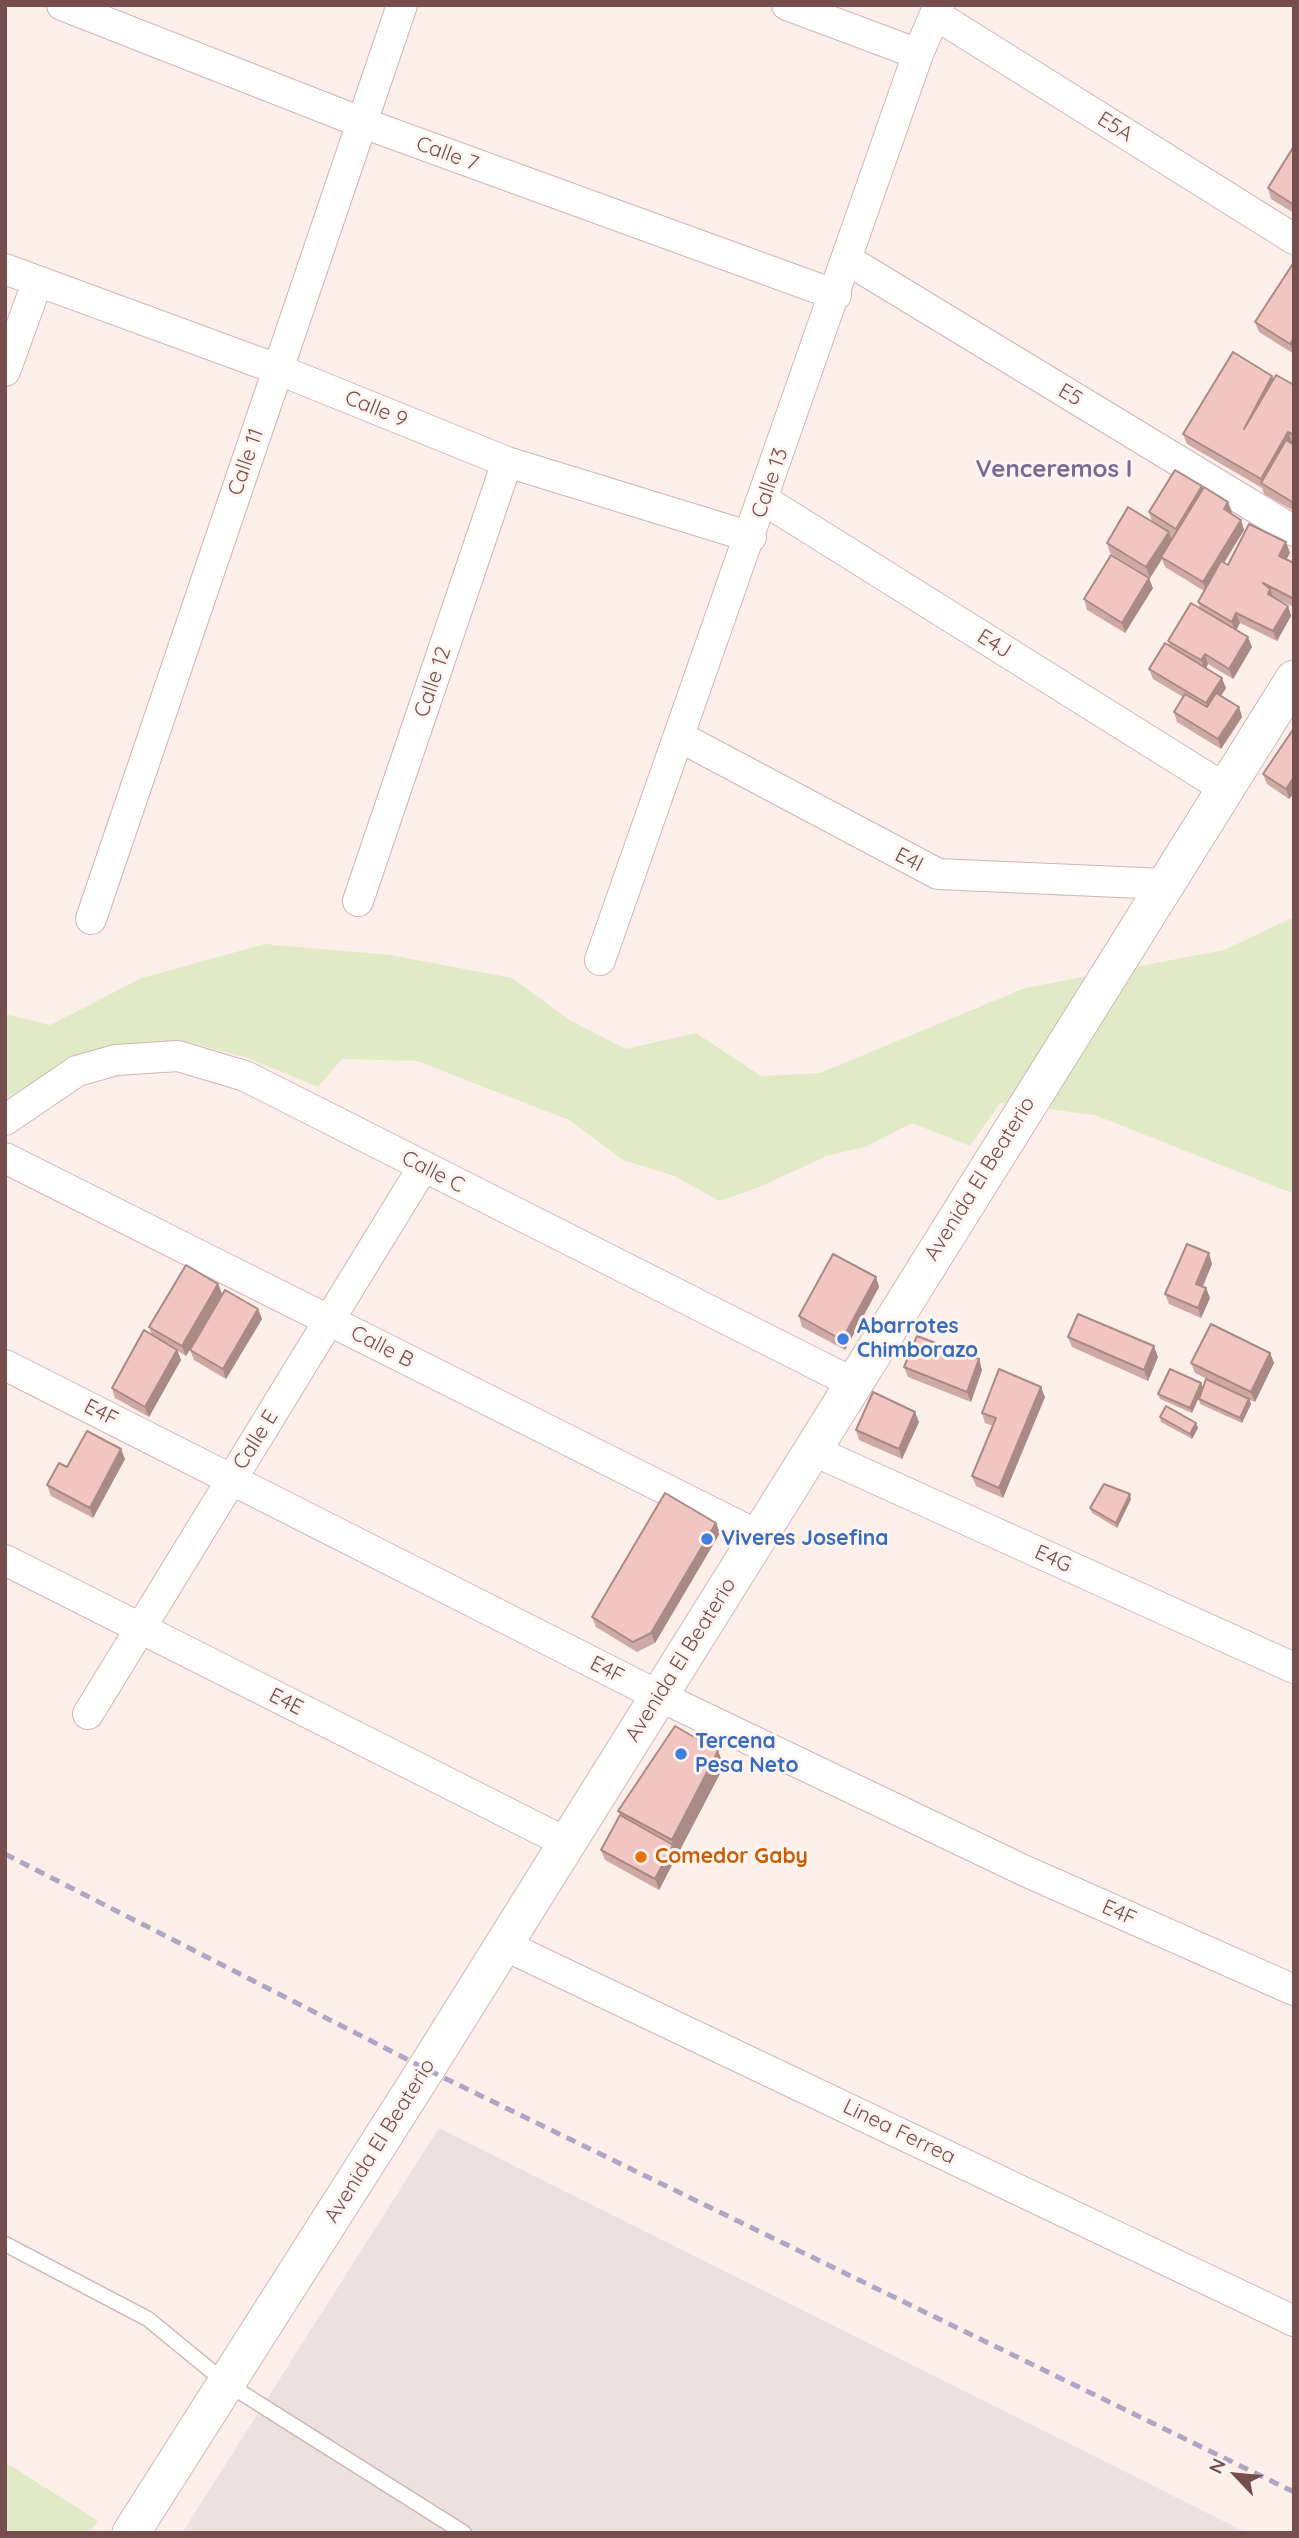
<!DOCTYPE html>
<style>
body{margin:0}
#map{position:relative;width:1299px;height:2538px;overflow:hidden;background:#fcefe9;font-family:Quicksand,sans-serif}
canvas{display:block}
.frame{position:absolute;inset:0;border:7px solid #764e4d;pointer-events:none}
.north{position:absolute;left:1201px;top:2440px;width:70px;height:70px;-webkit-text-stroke:5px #fff4f0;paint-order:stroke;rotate:296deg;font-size:19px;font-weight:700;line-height:28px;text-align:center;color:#764e4d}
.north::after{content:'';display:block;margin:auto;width:24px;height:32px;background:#764e4d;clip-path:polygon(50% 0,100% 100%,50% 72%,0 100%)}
</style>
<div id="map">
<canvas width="1299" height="2538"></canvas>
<div class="frame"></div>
<div class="north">N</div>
</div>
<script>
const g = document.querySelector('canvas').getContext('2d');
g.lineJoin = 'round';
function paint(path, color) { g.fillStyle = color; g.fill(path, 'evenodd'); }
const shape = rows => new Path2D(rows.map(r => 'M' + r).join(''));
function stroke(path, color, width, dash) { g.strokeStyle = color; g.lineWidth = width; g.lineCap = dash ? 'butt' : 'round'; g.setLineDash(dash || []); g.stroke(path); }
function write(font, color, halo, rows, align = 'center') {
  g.font = font + ' Quicksand,sans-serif'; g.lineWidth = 6; g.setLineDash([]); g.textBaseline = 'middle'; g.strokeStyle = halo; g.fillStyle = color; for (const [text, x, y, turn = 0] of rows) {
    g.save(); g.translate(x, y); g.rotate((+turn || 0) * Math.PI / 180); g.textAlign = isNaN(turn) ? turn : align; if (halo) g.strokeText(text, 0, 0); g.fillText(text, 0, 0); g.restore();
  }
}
const industrial = shape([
 [439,2128,1247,2533,182,2533]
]);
const green = shape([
 [1294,917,1294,1194,1095,1115,1000,1103,970,1146,912,1123,865,1147,829,1155,759,1187,720,1201,674,1176,623,1160,569,1120,417,1061,342,1059,318,1087,248,1058,179,1040,125,1044,74,1057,5,1099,5,1014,50,1025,142,978,265,944,390,955,512,978,571,1021,626,1049,696,1033,761,1076,820,1073,1025,988,1224,950],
 [5,2462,98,2521,89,2533,5,2533]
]);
const service = shape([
 [5,2244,148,2319,226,2383,464,2533]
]);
const minor = shape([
 [62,5,363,123,836,295],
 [787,5,918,54],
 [936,15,1294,239],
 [846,259,1294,531],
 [5,269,277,369,507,462,751,537],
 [5,371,37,283],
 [764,500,1224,788],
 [680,737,938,874,1165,884],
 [358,901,507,462],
 [91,919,402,5],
 [600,960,918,54,939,5],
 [5,1120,77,1071,116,1060,178,1056,245,1076,853,1383],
 [5,1158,759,1536],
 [5,1365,659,1696,1023,1870,1294,1990],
 [812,1450,1294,1668],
 [5,1560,567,1843],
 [88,1714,423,1167],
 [504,1945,1294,2321]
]);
const tertiary = shape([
 [131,2533,426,2069,1294,679]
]);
const rail = shape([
 [5,1854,426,2069,1294,2492]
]);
const wall = shape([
 [1294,146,1294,213,1271,199,1268,188],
 [1294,262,1294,354,1259,332,1255,322],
 [1272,376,1273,380,1294,385,1294,443,1292,442,1291,443,1294,445,1294,511,1264,494,1262,488,1187,444,1183,434],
 [1203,489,1232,512,1231,513,1241,520,1244,530,1224,563,1228,565,1290,553,1286,559,1294,563,1294,607,1273,597,1288,606,1291,616,1277,641,1240,623,1236,630,1252,647,1233,679,1208,664,1206,668,1226,688,1221,695,1239,707,1242,717,1221,749,1177,722,1174,712,1183,697,1153,679,1149,669,1170,646,1168,641,1200,608,1198,602,1204,591,1165,567,1162,559,1150,578,1110,553,1107,543,1152,522,1149,512],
 [1153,588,1125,633,1087,610,1084,599],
 [1294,728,1294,793,1289,799,1267,784,1263,774],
 [1212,1264,1203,1287,1206,1288,1210,1298,1201,1318,1169,1304,1165,1294],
 [876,1277,879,1287,845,1350,802,1327,799,1316],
 [218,1284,222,1294,186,1356,178,1351,181,1360,149,1417,115,1398,112,1388,152,1335,149,1327],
 [258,1309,262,1319,226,1379,194,1360,190,1350],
 [1068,1337,1158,1357,1148,1381,1072,1347],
 [1270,1353,1274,1363,1255,1402,1249,1400,1251,1404,1242,1423,1200,1404,1199,1399,1200,1395,1192,1413,1160,1399,1158,1394,1201,1383,1203,1387,1211,1381,1195,1373,1191,1363],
 [979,1359,982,1370,971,1402,908,1377,904,1367],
 [1045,1397,1003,1498,976,1486,972,1476,993,1426,985,1423,982,1413],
 [1160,1417,1198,1428,1192,1439,1161,1422],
 [919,1422,902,1459,859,1440,856,1430],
 [121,1449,125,1459,93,1518,51,1496,47,1485,67,1467],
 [1131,1499,1117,1528,1092,1513,1090,1508],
 [716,1523,720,1533,655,1643,637,1652,596,1627,592,1617],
 [718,1751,724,1766,659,1890,605,1860,601,1850,620,1815,618,1811]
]);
const shadedWall = shape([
 [1294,338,1294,354,1290,344],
 [1272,376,1276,387,1244,429],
 [1288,432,1292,442,1267,487,1264,485,1261,479],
 [1202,486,1205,496,1179,539,1176,529],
 [1228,502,1232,512,1227,519,1224,509],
 [1241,520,1244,530,1206,592,1203,582],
 [1169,532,1172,542,1161,557,1162,559,1150,578,1146,567],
 [1286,542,1290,553,1283,566,1279,556],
 [1149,578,1153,588,1125,633,1122,623],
 [1270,589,1274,599,1268,594],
 [1288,606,1291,616,1277,641,1273,631],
 [1236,613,1240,623,1235,632,1232,622],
 [1248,637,1252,647,1233,679,1229,669],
 [1205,654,1208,664,1205,671,1201,660],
 [1222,678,1226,688,1210,714,1206,703],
 [1239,707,1242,717,1221,749,1218,739],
 [1294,777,1294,793,1289,799,1286,789],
 [1209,1253,1212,1264,1199,1294,1196,1284],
 [876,1277,879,1287,845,1350,842,1340],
 [218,1284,222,1294,186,1356,182,1346],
 [1206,1288,1210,1298,1201,1318,1198,1308],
 [258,1309,262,1319,226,1379,223,1369],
 [1154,1346,1158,1357,1148,1381,1144,1370],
 [177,1350,181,1360,149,1417,145,1407],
 [1270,1353,1274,1363,1255,1402,1251,1392],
 [979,1359,982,1370,971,1402,967,1392],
 [1201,1383,1203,1388,1192,1413,1190,1408],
 [1041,1387,1045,1397,1003,1498,999,1488],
 [1249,1399,1251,1404,1242,1423,1240,1418],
 [915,1412,919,1422,902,1459,899,1449],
 [1196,1423,1198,1428,1192,1439,1190,1434],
 [121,1449,125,1459,93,1518,90,1508],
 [1130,1494,1131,1499,1117,1528,1116,1523],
 [716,1523,720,1533,655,1643,651,1633],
 [718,1751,724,1766,659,1890,655,1879,673,1845,672,1840]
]);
const building = shape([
 [1294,146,1294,205,1268,188,1294,146],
 [1294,262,1294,338,1290,344,1255,322,1294,262],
 [1233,352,1272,376,1244,429,1276,375,1294,385,1294,435,1288,432,1261,479,1183,434,1233,352],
 [1286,440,1294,445,1294,503,1261,483,1286,440],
 [1175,470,1202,486,1176,529,1149,512,1175,470],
 [1204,487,1228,502,1224,509,1241,520,1203,582,1161,557,1204,487],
 [1128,507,1169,532,1146,567,1107,543,1128,507],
 [1249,524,1286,542,1279,556,1294,563,1294,599,1263,583,1270,589,1268,594,1288,606,1273,631,1236,613,1232,622,1198,602,1221,561,1228,565,1249,524],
 [1111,555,1149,578,1122,623,1084,599,1111,555],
 [1191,603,1248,637,1229,669,1205,654,1201,660,1168,641,1191,603],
 [1165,643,1222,678,1206,703,1149,669,1165,643],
 [1216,693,1239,707,1218,739,1174,712,1185,694,1207,707,1216,693],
 [1294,728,1294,777,1286,789,1263,774,1294,728],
 [1187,1244,1209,1253,1196,1284,1206,1288,1198,1308,1165,1294,1187,1244],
 [833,1254,876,1277,842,1340,799,1316,833,1254],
 [186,1265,218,1284,182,1346,149,1327,186,1265],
 [225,1290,258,1309,223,1369,190,1350,225,1290],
 [1078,1314,1154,1346,1144,1370,1068,1337,1078,1314],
 [1211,1324,1270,1353,1251,1392,1191,1363,1211,1324],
 [144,1330,177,1350,145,1407,112,1388,144,1330],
 [917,1336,979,1359,967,1392,904,1367,917,1336],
 [999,1369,1041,1387,999,1488,972,1476,996,1418,982,1413,999,1369],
 [1170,1369,1201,1383,1190,1408,1158,1394,1170,1369],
 [1206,1379,1249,1399,1240,1418,1199,1399,1206,1379],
 [873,1392,915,1412,899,1449,856,1430,873,1392],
 [1166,1406,1196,1423,1190,1434,1160,1417,1166,1406],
 [87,1431,121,1449,90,1508,47,1485,59,1463,67,1467,87,1431],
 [1104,1484,1130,1494,1116,1523,1090,1508,1104,1484],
 [665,1493,716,1523,651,1633,633,1642,592,1617,665,1493],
 [675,1726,718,1751,672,1840,618,1811,675,1726],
 [620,1815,673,1845,655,1879,601,1850,620,1815]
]);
const markers = [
 [843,1339,7,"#3f7fe0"],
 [707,1539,7,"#3f7fe0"],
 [681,1754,7,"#3f7fe0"],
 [641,1857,7,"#e8710a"]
];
const streetNames = [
 ["E5A",1115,127,32],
 ["Calle 7",447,154,20],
 ["E5",1070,395,31],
 ["Calle 9",376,409,22],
 ["Calle 11",246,462,-71],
 ["Calle 13",770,483,-71],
 ["E4J",994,644,32],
 ["Calle 12",433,682,-71],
 ["E4I",909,860,27],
 ["Calle C",433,1172,27],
 ["Avenida El Beaterio",980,1179,-58],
 ["Calle B",382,1347,27],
 ["E4F",101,1413,27],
 ["Calle E",256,1440,-58],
 ["E4G",1053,1559,24],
 ["Avenida El Beaterio",681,1660,-58],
 ["E4F",607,1670,27],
 ["E4E",286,1702,27],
 ["E4F",1119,1913,24],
 ["Linea Ferrea",899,2132,26],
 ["Avenida El Beaterio",380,2141,-58]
];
const shopNames = [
 ["Abarrotes",857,1327],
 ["Chimborazo",857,1351],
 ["Viveres Josefina",721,1539],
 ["Tercena",695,1742],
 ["Pesa Neto",695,1766]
];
const foodNames = [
 ["Comedor Gaby",655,1857]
];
const quarterNames = [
 ["Venceremos I",1054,470]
];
paint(industrial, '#ebe1df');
paint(green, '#e0eac7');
stroke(service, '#d0b5b1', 17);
stroke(minor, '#d0b5b1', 32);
stroke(tertiary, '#d0b5b1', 39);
stroke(service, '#fff', 14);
stroke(minor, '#fff', 30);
stroke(tertiary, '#fff', 37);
stroke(rail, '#ada7c6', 5, [10, 7]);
paint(wall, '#cfa9a6');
paint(shadedWall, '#a98a87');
paint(building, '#f1c5c1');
stroke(building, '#a98a87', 2);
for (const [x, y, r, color] of markers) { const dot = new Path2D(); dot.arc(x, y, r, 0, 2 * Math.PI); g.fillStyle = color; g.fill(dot); stroke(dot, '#fff4f0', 2.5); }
write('21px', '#764e4d', '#fff4f0', streetNames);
write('bold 21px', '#366cbe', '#fff4f0', shopNames, 'left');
write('bold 21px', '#c56008', '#fff4f0', foodNames, 'left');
write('bold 24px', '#796999', '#fff4f0', quarterNames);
</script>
